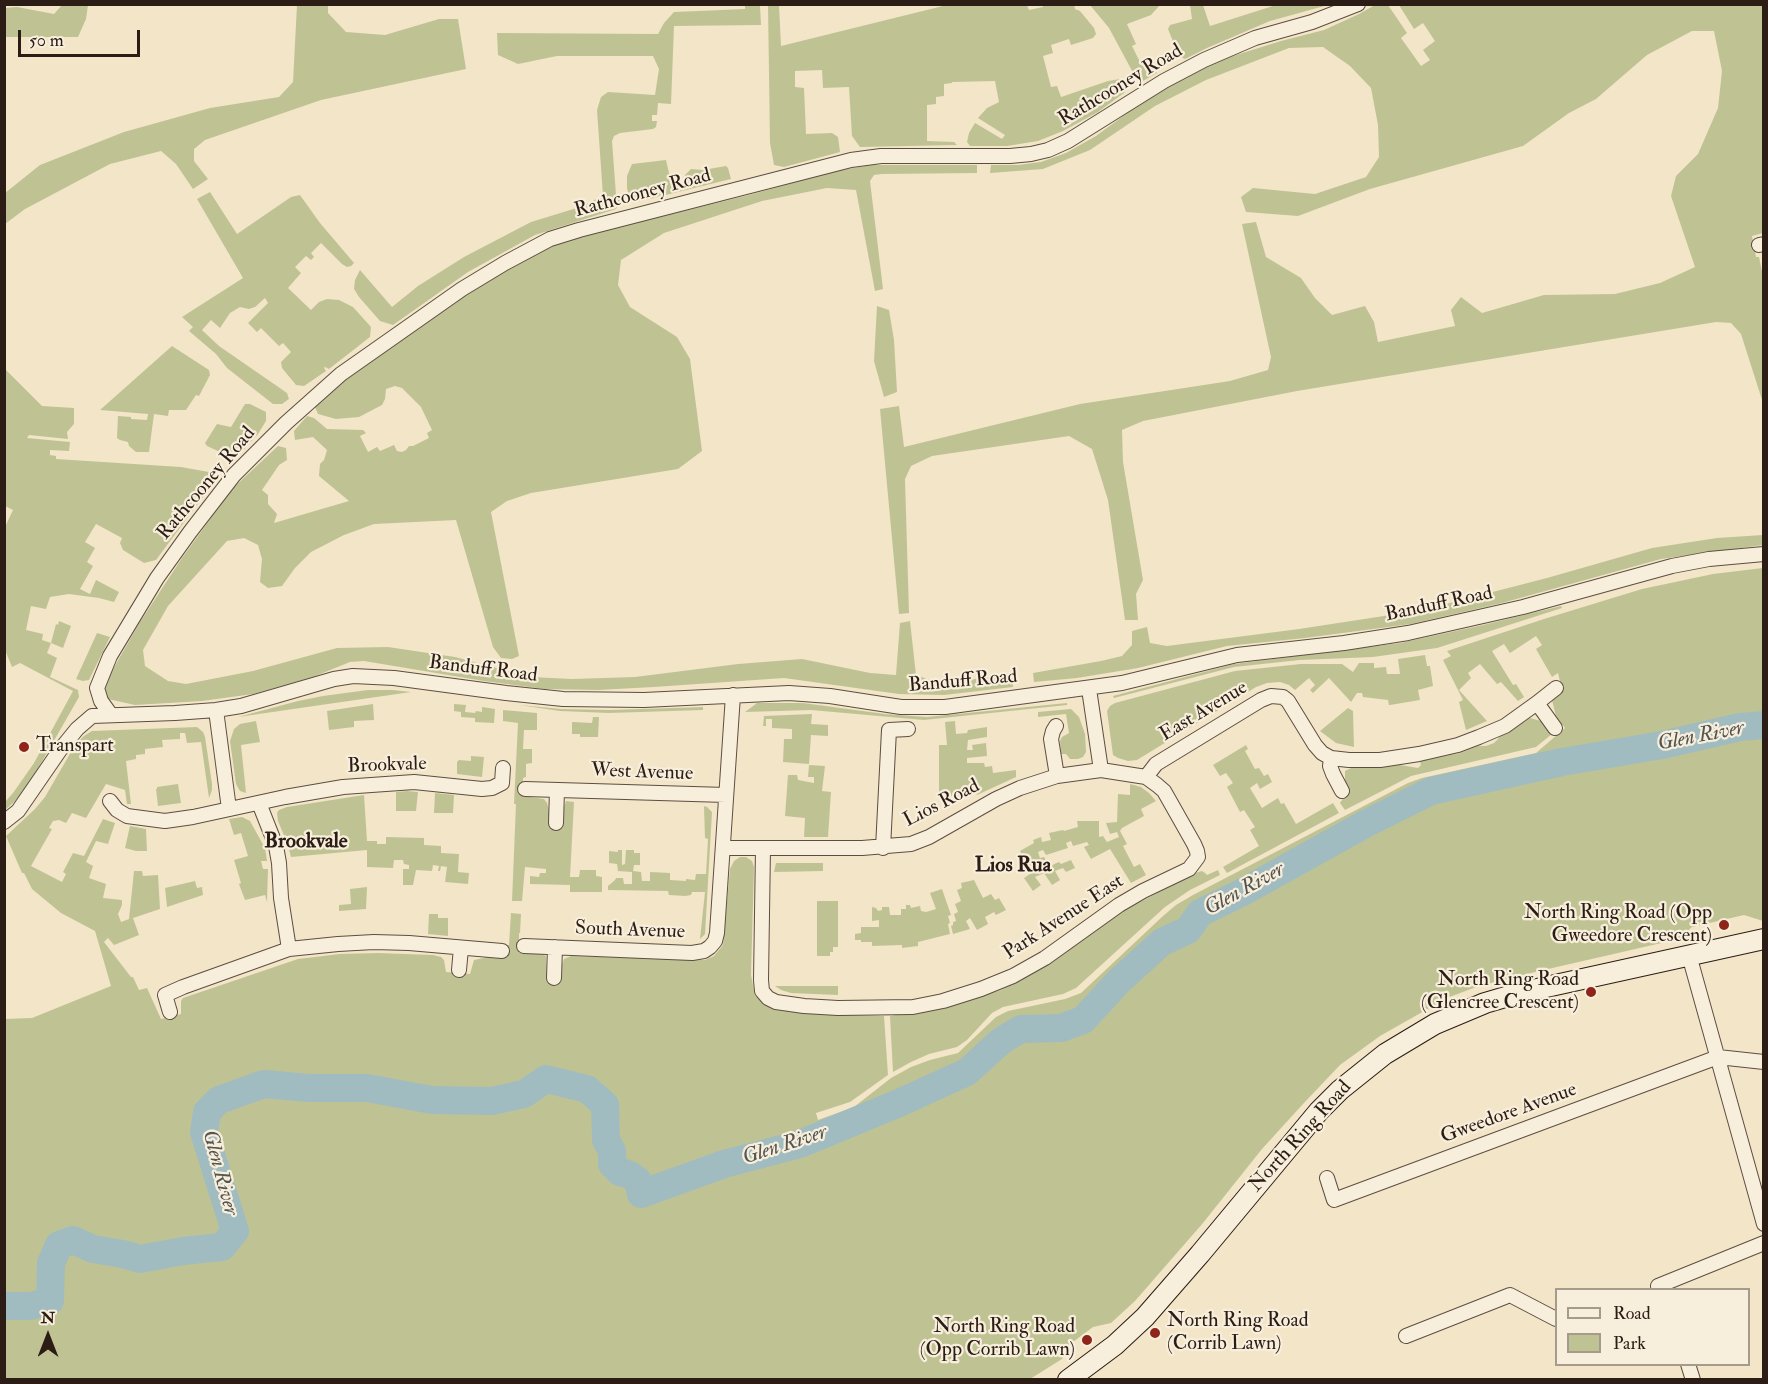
<!DOCTYPE html>
<style>
body{margin:0}
#map{position:relative;width:1768px;height:1384px;overflow:hidden;background:#f3e5c8;font-family:"IM FELL Double Pica",serif}
canvas{display:block}
.frame{position:absolute;inset:0;border:6px solid #2b1c15;pointer-events:none}
.legend{position:absolute;left:1555px;top:1288px;width:195px;height:78px;box-sizing:border-box;background:#f7eedb;border:2px solid #a59a8c;margin:0;padding:8px 10px;list-style:none;font-size:18px;color:#2b1c15}
.legend li{display:flex;align-items:center;gap:12px;height:30px}
.legend b{width:30px;border:2px solid #a59a8c}
.north{position:absolute;left:18px;top:1306px;width:60px;height:60px;-webkit-text-stroke:4px #f7eedb;paint-order:stroke;rotate:0deg;font-size:16px;font-weight:700;line-height:24px;text-align:center;color:#2b1c15}
.north::after{content:'';display:block;margin:auto;width:21px;height:27px;background:#2b1c15;clip-path:polygon(50% 0,100% 100%,50% 72%,0 100%)}
.scale{position:absolute;left:18px;top:30px;width:122px;height:27px;box-sizing:border-box;border:3px solid #2b1c15;border-top:0;padding-left:8px;font-size:18px;line-height:21px;white-space:nowrap;color:#2b1c15;-webkit-text-stroke:4px #f7eedb;paint-order:stroke}
</style>
<div id="map">
<canvas width="1768" height="1384"></canvas>
<div class="frame"></div>
<ul class="legend">
<li><b style="height:8px;background:#f7eedb"></b>Road</li>
<li><b style="height:16px;background:#bfc393"></b>Park</li>
</ul>
<div class="north">N</div>
<div class="scale">50 m</div>
</div>
<script>
const g = document.querySelector('canvas').getContext('2d');
g.lineJoin = 'round';
function paint(path, color) { g.fillStyle = color; g.fill(path, 'evenodd'); }
const shape = rows => new Path2D(rows.map(r => 'M' + r).join(''));
function stroke(path, color, width, dash) { g.strokeStyle = color; g.lineWidth = width; g.lineCap = dash ? 'butt' : 'round'; g.setLineDash(dash || []); g.stroke(path); }
function write(font, color, halo, rows, align = 'center') {
  g.font = font + ' "IM FELL Double Pica",serif'; g.lineWidth = 4.5; g.setLineDash([]); g.textBaseline = 'middle'; g.strokeStyle = halo; g.fillStyle = color; for (const [text, x, y, turn = 0] of rows) {
    g.save(); g.translate(x, y); g.rotate((+turn || 0) * Math.PI / 180); g.textAlign = isNaN(turn) ? turn : align; if (halo) g.strokeText(text, 0, 0); g.fillText(text, 0, 0); g.restore();
  }
}
const green = shape([
 [62,5,88,5,86,19,78,37,5,37,5,8,17,7,54,14],
 [297,5,328,5,328,13,346,32,385,35,439,19,458,19,466,69,321,100,205,140,194,149,194,161,208,179,193,189,176,164,161,151,110,164,25,209,5,224,5,193,40,165,124,132,210,108,279,97,293,82],
 [745,5,760,5,761,25,674,26,671,104,658,103,657,115,652,115,652,121,657,121,656,127,653,129,620,133,614,136,612,141,616,195,622,198,616,209,535,235,468,272,393,325,380,321,359,297,354,289,355,280,360,270,392,307,418,286,464,257,531,222,580,207,603,196,597,110,601,97,608,92,655,95,659,69,653,56,557,56,518,64,498,55,497,33,658,34,664,23,674,12,745,9],
 [768,5,779,5,781,46,947,5,1027,5,1029,10,1043,7,1043,5,1074,5,1075,9,1080,11,1094,28,1096,34,1093,38,1071,45,1069,39,1051,45,1053,53,1043,56,1051,87,1057,86,1061,97,1108,81,1120,79,1124,81,1127,89,1124,93,1098,112,1063,131,1038,141,1007,146,970,146,967,142,969,133,975,123,1002,139,1005,135,978,118,987,108,999,102,995,81,952,82,952,83,944,84,944,96,936,97,936,104,927,105,927,141,954,142,957,145,860,147,852,136,849,87,823,88,822,70,795,71,795,87,804,88,806,134,832,133,838,137,840,152,784,167,774,165,770,143],
 [1090,5,1160,5,1151,15,1127,24,1136,44,1132,46,1142,66,1151,62,1157,73,1143,81,1137,80,1109,28],
 [1190,5,1203,5,1210,26,1276,5,1328,5,1270,21,1207,48,1185,59,1179,56,1168,29,1170,25,1192,19],
 [1375,5,1388,5,1407,33,1401,38,1421,66,1430,60,1423,50,1435,41,1423,23,1414,29,1399,5,1763,5,1763,233,1752,236,1756,257,1759,257,1763,276,1763,403,1741,334,1731,323,1716,322,1297,391,1143,421,1122,430,1123,462,1143,580,1136,594,1138,620,1125,620,1108,500,1092,449,1069,436,932,456,911,466,905,479,909,613,899,614,880,409,899,406,904,447,1080,404,1230,381,1268,370,1271,357,1242,224,1256,222,1266,257,1301,278,1315,298,1332,315,1365,306,1374,322,1378,342,1455,326,1451,310,1461,297,1482,313,1544,295,1615,294,1660,283,1695,267,1671,196,1676,176,1698,154,1718,108,1722,71,1714,31,1692,31,1647,55,1596,99,1569,113,1523,146,1370,189,1298,216,1246,212,1241,197,1253,188,1315,194,1366,177,1379,157,1378,125,1371,88,1350,66,1323,47,1289,48,1206,80,1155,106,1090,150,1043,169,990,173,991,165,1018,165,1041,162,1066,153,1096,136,1149,97,1220,60,1281,41,1324,30,1359,14],
 [666,160,672,186,685,183,685,175,691,169,703,170,726,166,728,168,731,179,637,202,629,197,627,188,627,176,632,164],
 [871,165,977,165,977,173,882,174,874,175,870,181,883,289,875,291,856,190,827,188,762,201,664,233,621,260,618,285,630,307,677,337,690,359,702,451,678,469,531,493,507,501,491,512,519,656,512,659,501,658,493,647,456,520,374,524,344,535,311,552,295,568,282,586,268,588,260,582,262,559,258,545,244,538,227,541,168,606,143,650,145,666,168,681,186,684,253,671,337,648,388,647,455,657,531,677,572,679,635,677,738,664,802,659,870,673,896,675,900,623,910,621,916,675,938,683,1013,675,1013,687,944,695,899,694,784,678,654,687,598,690,544,689,484,681,364,661,350,662,313,677,253,694,202,701,135,705,108,699,104,690,105,683,140,622,182,558,232,489,278,446,286,448,287,460,279,465,262,490,268,495,268,504,277,514,274,523,349,501,319,476,320,464,324,460,327,450,313,437,295,440,294,431,307,416,314,418,327,429,363,430,366,433,360,436,368,452,377,447,380,451,394,445,397,451,402,452,406,450,409,446,413,446,429,438,427,433,432,430,421,407,402,388,395,386,386,389,385,399,382,405,359,417,336,419,318,414,315,407,346,379,464,294,541,250,574,238,749,195,836,171],
 [210,192,237,234,291,197,300,195,320,223,354,263,351,266,347,267,342,264,321,243,311,253,314,257,311,260,306,256,295,267,301,273,288,288,311,310,319,302,327,299,339,300,353,307,371,327,370,337,329,369,325,367,324,368,326,371,304,386,296,385,282,368,281,362,291,352,283,343,279,346,261,328,257,332,248,323,268,303,265,298,255,307,249,309,240,307,230,313,220,328,211,320,202,330,219,346,287,393,289,399,282,404,273,404,227,368,216,354,189,331,193,327,182,317,243,278,197,199],
 [877,306,889,310,894,340,897,392,884,397,874,361],
 [172,346,209,370,210,375,199,396,196,395,186,410,169,410,168,416,154,414,149,452,136,452,129,446,128,442,120,440,117,438,118,416,131,417,131,419,147,420,148,414,100,410],
 [4,368,42,406,74,408,74,424,67,432,68,439,29,435,27,438,70,442,69,451,50,450,50,455,56,456,56,459,181,467,220,474,156,560,144,563,123,550,120,543,122,538,96,524,85,542,95,548,87,562,93,566,80,589,90,594,96,580,119,592,114,602,99,598,69,594,50,597,46,609,31,606,26,630,43,634,42,640,51,643,56,624,58,625,59,621,71,626,63,648,51,643,47,653,57,658,50,677,78,690,79,697,28,786,14,802,5,810,5,802,13,793,34,763,73,691,20,663,12,667,5,650,5,527,13,510,5,506],
 [245,404,250,404,266,412,266,421,258,434,235,459,207,446,205,443,217,424,231,427],
 [1763,535,1763,545,1661,559,1502,603,1411,624,1305,638,1227,646,1138,668,1077,678,1034,682,1033,673,1101,661,1122,656,1132,645,1132,631,1147,627,1150,643,1167,646,1299,629,1423,610,1547,578,1652,548,1717,538],
 [1763,568,1763,921,1744,915,1692,927,1679,939,1535,972,1476,987,1447,998,1380,1036,1340,1065,1303,1104,1262,1149,1203,1223,1135,1301,1111,1323,1093,1327,1069,1345,1062,1359,1030,1379,5,1379,4,1019,32,1018,111,986,95,931,61,913,32,889,24,873,22,873,6,836,35,809,45,797,75,745,84,736,92,731,197,727,203,732,205,737,212,784,212,790,209,798,201,742,187,743,185,733,180,733,180,739,162,740,163,747,145,749,145,754,136,755,136,759,126,761,131,804,127,804,125,790,106,784,86,818,72,813,66,823,59,820,53,821,49,828,52,829,31,866,62,882,66,874,63,872,73,853,84,856,103,819,115,823,108,844,96,841,86,862,93,866,89,878,106,884,103,898,122,900,122,905,118,914,121,922,129,919,134,871,142,871,143,876,158,875,160,909,133,918,139,935,114,945,108,938,104,942,131,977,133,977,139,990,147,988,161,1019,181,1014,181,1001,183,998,298,959,340,954,378,953,433,955,441,957,444,960,446,972,470,974,474,960,488,957,506,957,507,945,509,945,511,913,521,914,520,933,519,933,519,953,542,954,546,956,547,982,560,982,562,965,564,959,571,956,705,960,714,956,723,945,730,869,734,861,740,857,746,857,752,861,754,867,751,975,755,996,770,1007,797,1012,844,1015,884,1016,888,1075,850,1102,816,1113,818,1120,854,1107,891,1078,911,1067,930,1060,958,1053,996,1017,1008,1011,1065,999,1081,993,1163,916,1176,905,1193,895,1408,783,1422,778,1536,753,1565,728,1556,716,1552,700,1555,695,1562,690,1558,673,1552,677,1536,649,1542,645,1536,636,1510,653,1504,644,1492,651,1513,685,1516,684,1524,697,1518,701,1501,682,1497,684,1480,664,1468,673,1471,678,1459,690,1487,721,1466,730,1459,702,1463,700,1443,660,1451,656,1447,651,1544,619,1642,589,1713,574],
 [1561,606,1562,608,1437,648,1373,657,1300,660,1234,667,1114,698,1113,696,1234,664,1400,643,1483,625],
 [97,633,110,637,89,680,83,681,76,679],
 [1425,655,1427,666,1430,666,1433,686,1418,690,1420,700,1390,705,1389,705,1388,700,1363,697,1362,693,1357,693,1351,702,1329,678,1313,693,1310,690,1315,685,1309,678,1295,690,1289,685,1280,682,1267,683,1256,687,1137,760,1128,761,1118,758,1113,755,1107,711,1110,706,1115,703,1235,671,1301,664,1342,664,1353,672,1359,663,1374,663,1374,668,1386,667,1387,674,1400,674,1398,659],
 [368,690,393,690,411,692,238,717,298,701,323,696],
 [757,703,803,703,885,714,927,717,1067,703,1067,705,924,720,811,710,745,712],
 [373,704,374,720,354,721,354,727,329,730,327,711],
 [454,704,466,705,465,712,475,713,476,711,482,712,482,707,495,709,494,723,475,722,475,718,461,717,461,712,454,711],
 [519,705,561,709,610,710,703,707,703,710,609,713,560,711],
 [1348,708,1353,711,1354,747,1336,743,1320,731],
 [1071,709,1079,717,1085,734,1086,752,1083,757,1078,759,1070,759,1066,754,1061,754,1060,741,1062,737,1069,733,1066,714,1038,717,1038,712],
 [503,710,537,713,537,730,524,730,523,749,532,749,532,763,526,764,526,777,523,778,523,796,544,799,547,803,549,810,549,825,563,825,564,807,566,801,574,802,570,877,579,877,580,870,596,870,596,876,602,877,602,892,570,892,570,885,530,884,530,876,539,877,540,873,546,873,546,869,525,867,522,901,512,901,516,804,514,804,518,723,503,721],
 [812,714,811,724,828,725,828,736,811,735,809,764,783,762,784,739,792,739,792,729,772,728,772,719,766,719,766,726,763,726,764,716],
 [593,717,599,717,598,737,580,737,580,734,572,734,572,722,592,723],
 [1530,718,1541,721,1552,734,1536,747,1411,776,1345,810,1340,803,1349,790,1345,782,1345,771,1351,768,1400,765,1418,768,1421,765,1420,761,1460,753,1478,746,1486,746,1494,743,1498,739,1500,736],
 [256,721,260,742,241,745,246,793,240,791,236,784,230,741,234,729,240,724],
 [955,721,956,734,967,733,968,730,987,727,987,737,968,740,967,750,973,750,972,745,986,743,987,756,967,758,967,763,984,763,985,767,992,766,993,773,1016,770,1016,777,977,795,974,791,967,796,939,796,939,745,947,745,945,722],
 [1246,745,1248,749,1245,751,1255,769,1259,768,1264,776,1268,774,1272,782,1260,789,1257,783,1250,788,1262,808,1278,798,1281,804,1284,803,1296,824,1333,803,1339,813,1227,873,1223,867,1259,846,1250,830,1255,827,1244,810,1240,812,1227,787,1233,783,1226,773,1220,776,1213,765],
 [471,756,484,757,482,777,457,774,457,762,459,760,471,761],
 [809,765,825,766,822,791,831,792,828,837,804,837,805,818,785,816,788,775,797,775,798,780,814,783,814,777,808,777],
 [178,784,181,803,158,806,156,789,157,789,157,787],
 [1130,784,1141,787,1149,793,1156,801,1141,809,1144,816,1122,828,1120,831,1127,844,1123,846,1134,867,1140,864,1146,875,1131,883,1110,849,1091,859,1084,847,1089,845,1087,842,1073,846,1071,841,1066,843,1068,848,1046,855,1043,850,1038,852,1040,858,1044,857,1050,866,1059,862,1061,864,1071,860,1075,868,1066,872,1063,868,1055,871,1060,880,1052,885,1044,873,1035,877,1041,885,1033,891,1024,878,1033,872,1020,851,1034,843,1033,840,1041,837,1042,842,1051,840,1049,833,1063,830,1064,831,1078,827,1077,821,1099,821,1099,837,1103,836,1107,842,1119,837,1117,832,1110,834,1106,823,1117,822,1118,794,1130,795],
 [407,791,418,792,416,811,396,811,396,792],
 [435,793,454,795,453,813,434,813],
 [364,795,367,841,377,841,377,844,386,844,386,837,424,838,424,845,441,846,441,853,459,854,458,872,469,873,468,884,445,882,447,867,441,866,440,871,438,871,439,866,433,865,432,871,416,870,413,885,403,885,403,869,409,869,409,865,404,864,403,860,394,860,393,868,367,867,367,850,291,857,288,845,278,821,277,813,279,810,287,807],
 [704,806,707,807,712,812,705,934,700,939,705,892,692,892,691,895,685,896,669,895,668,891,608,890,608,886,615,880,616,878,623,878,624,884,632,884,632,872,618,871,617,864,609,863,609,851,618,852,618,850,622,850,622,865,625,864,626,850,634,850,634,853,640,853,640,865,634,865,633,871,641,872,642,881,650,881,650,872,670,873,670,880,686,881,686,879,695,880,696,874,706,874,708,839,705,838],
 [242,817,250,821,265,848,267,861,261,861,263,869,268,869,267,902,265,895,245,900,239,884,241,883,234,860,248,856,241,833,234,835,229,819],
 [130,826,146,829,147,851,136,851,125,848],
 [776,863,823,863,823,871,774,872],
 [1218,870,1220,875,1190,890,1165,907,1076,988,1063,994,1003,1007,992,1013,967,1040,957,1047,929,1054,911,1062,893,1072,890,1016,954,1005,1001,990,1037,970,1125,910,1195,873,1202,871,1205,873,1207,875],
 [974,880,983,898,991,894,995,900,999,898,1006,910,996,915,994,912,985,917,988,924,977,930,970,918,966,921,970,929,953,934,951,926,953,925,953,922,956,921,954,914,958,912,955,904,961,901,957,890,962,888,961,883],
 [195,881,197,888,202,887,203,895,167,907,165,888],
 [367,887,366,909,339,911,339,905,351,904,350,889],
 [942,889,951,915,948,916,950,923,948,924,950,934,918,942,918,946,902,948,902,945,872,946,872,942,861,942,861,940,855,940,855,934,861,933,861,927,879,927,879,920,872,921,872,907,876,908,878,911,882,910,882,907,889,907,890,915,901,915,901,909,906,909,906,905,910,905,911,908,920,906,921,911,926,912,936,909,930,893],
 [817,901,838,901,838,947,833,947,833,952,830,952,830,956,817,956],
 [429,914,438,914,438,918,448,918,448,936,428,934],
 [775,986,838,986,838,995,791,993,781,990]
]);
const river = shape([
 [4,1306,31,1306,50,1301,51,1263,59,1245,73,1240,93,1249,123,1254,140,1259,183,1251,222,1247,235,1231,204,1132,207,1112,219,1100,264,1084,309,1088,367,1088,432,1100,492,1101,524,1094,546,1079,587,1089,605,1105,606,1140,612,1151,612,1164,620,1172,630,1175,638,1181,641,1194,724,1164,800,1144,899,1103,967,1072,1001,1041,1021,1029,1061,1028,1083,1020,1118,982,1162,942,1188,930,1200,913,1241,893,1367,823,1431,791,1562,762,1662,745,1740,727,1764,725]
]);
const street = shape([
 [1759,245,1764,244],
 [1089,689,1101,770],
 [1537,703,1555,728],
 [216,710,229,809],
 [111,715,101,701,97,688,110,656,157,578,190,532,234,475,286,423,341,374,462,289,505,263,550,239,579,230,851,160,881,156,1010,156,1031,154,1048,150,1068,141,1164,81,1204,60,1255,38,1312,22,1358,4],
 [1056,726,1053,731,1051,739,1057,776],
 [1331,758,1330,766,1333,774,1342,791],
 [1146,777,1156,764,1261,700,1271,696,1283,697,1288,701,1315,745,1322,753,1331,758,1349,760,1380,760,1419,754,1458,745,1479,737,1505,726,1537,703,1556,688],
 [525,789,726,795],
 [110,801,117,810,127,816,165,821,193,817,285,797,343,787,414,782,482,789,492,788,502,783,503,768],
 [259,803,276,846,279,863,281,898,289,949],
 [4,822,18,811,60,750,77,729,92,716,175,713,216,710,241,706,334,679,353,676,394,678,506,693,563,699,644,700,789,693,830,696,901,707,945,707,1122,683,1237,655,1344,643,1408,633,1523,607,1672,566,1709,559,1764,554],
 [556,823,557,790],
 [724,848,862,848,911,844,929,837,996,799,1020,788,1057,776,1101,770,1146,777,1157,785,1164,791,1194,844,1197,851,1198,857,1189,869,1143,891,1119,905,1045,958,1013,976,981,989,943,1001,913,1007,838,1008,804,1006,776,1002,768,998,762,991,761,980,763,848],
 [883,848,889,730,908,729],
 [524,946,692,953,704,951,710,947,715,941,717,933,733,695],
 [1689,955,1764,1224],
 [459,970,461,948],
 [554,978,555,947],
 [170,1012,165,995,183,987,289,949,338,944,374,942,409,943,502,951],
 [1327,1178,1334,1200,1718,1057,1764,1062],
 [1659,1290,1658,1286,1764,1243],
 [1406,1336,1510,1295,1556,1319],
 [1688,1364,1693,1380]
]);
const secondary = shape([
 [1068,1380,1115,1345,1145,1317,1200,1254,1319,1111,1340,1090,1385,1054,1435,1024,1485,1003,1519,993,1764,939]
]);
const markers = [
 [24,747,6,"#8f2418"],
 [1724,925,6,"#8f2418"],
 [1591,992,6,"#8f2418"],
 [1155,1333,6,"#8f2418"],
 [1087,1340,6,"#8f2418"]
];
const streetNames = [
 ["Rathcooney Road",1121,86,-31],
 ["Rathcooney Road",643,194,-15],
 ["Rathcooney Road",207,484,-50],
 ["Banduff Road",1439,605,-12],
 ["Banduff Road",483,670,7],
 ["Banduff Road",963,682,-5],
 ["East Avenue",1204,712,-31],
 ["Brookvale",387,766,-2],
 ["West Avenue",642,773,2],
 ["Lios Road",942,804,-27],
 ["Park Avenue East",1064,918,-33],
 ["South Avenue",630,931,2],
 ["Gweedore Avenue",1509,1114,-20],
 ["North Ring Road",1301,1137,-48]
];
const poiNames = [
 ["Transpart",36,747,"left"],
 ["North Ring Road (Opp",1712,914],
 ["Gweedore Crescent)",1712,937],
 ["North Ring Road",1579,981],
 ["(Glencree Crescent)",1579,1004],
 ["North Ring Road",1167,1322,"left"],
 ["(Corrib Lawn)",1167,1345,"left"],
 ["North Ring Road",1075,1328],
 ["(Opp Corrib Lawn)",1075,1351]
];
const waterNames = [
 ["Glen River",1701,737,-11],
 ["Glen River",1245,890,-29],
 ["Glen River",785,1146,-18],
 ["Glen River",219,1173,75]
];
const neighbourhoodNames = [
 ["Brookvale",306,842],
 ["Lios Rua",1013,866]
];
paint(green, '#bfc393');
stroke(river, '#a0bcc0', 28);
stroke(street, '#5d4e42', 16);
stroke(secondary, '#2b1c15', 22);
stroke(street, '#f7eedb', 14);
stroke(secondary, '#f7eedb', 20);
for (const [x, y, r, color] of markers) { const dot = new Path2D(); dot.arc(x, y, r, 0, 2 * Math.PI); g.fillStyle = color; g.fill(dot); stroke(dot, '#f7eedb', 2); }
write('20px', '#2b1c15', '#f7eedb', streetNames);
write('20px', '#2b1c15', '#f7eedb', poiNames, 'right');
write('italic 21px', '#545451', '#f7eedb', waterNames);
write('bold 21px', '#2b1c15', '#f7eedb', neighbourhoodNames);
</script>
